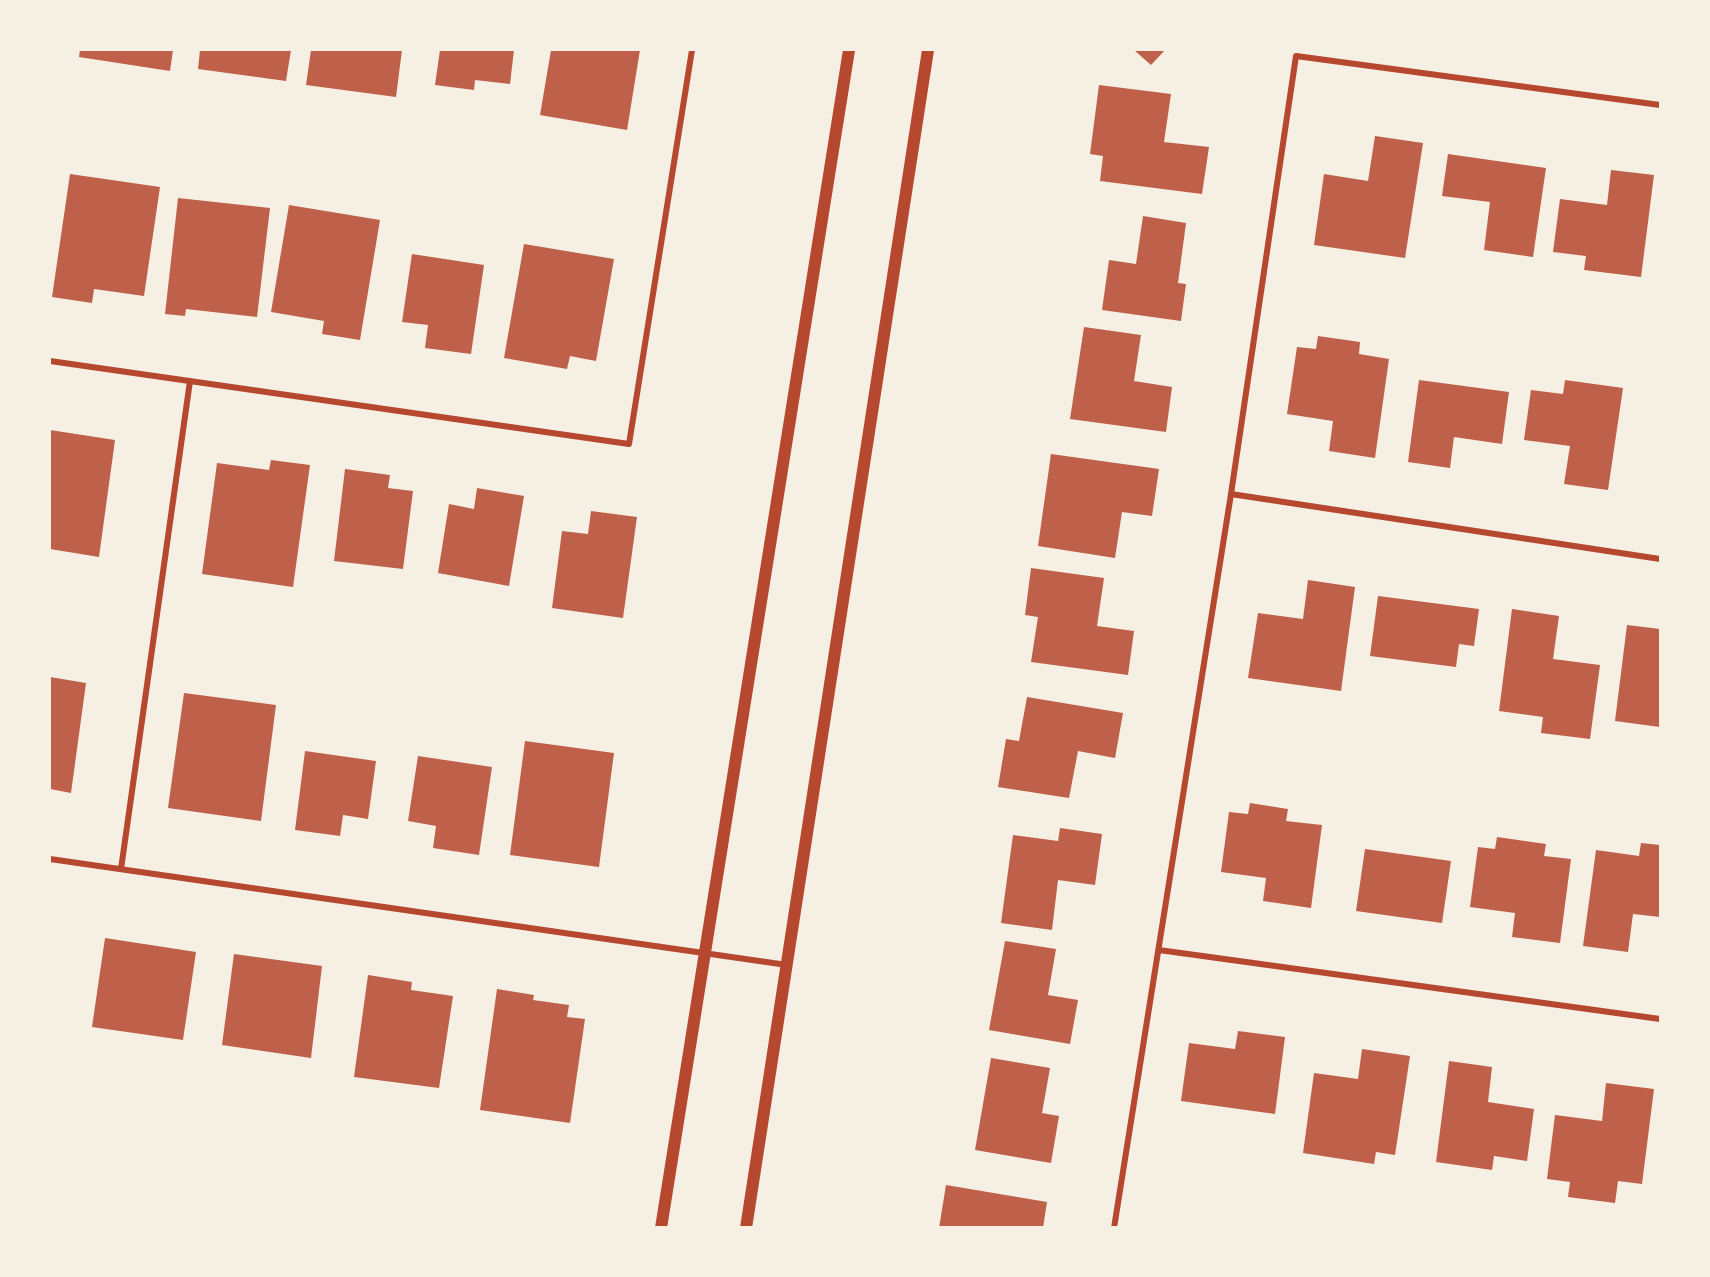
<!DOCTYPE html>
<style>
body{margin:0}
#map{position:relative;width:1710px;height:1277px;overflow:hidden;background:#f6efe4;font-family:Poppins,sans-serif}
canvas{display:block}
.frame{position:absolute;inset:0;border:51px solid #f6efe4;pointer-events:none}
</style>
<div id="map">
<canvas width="1710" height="1277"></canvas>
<div class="frame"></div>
</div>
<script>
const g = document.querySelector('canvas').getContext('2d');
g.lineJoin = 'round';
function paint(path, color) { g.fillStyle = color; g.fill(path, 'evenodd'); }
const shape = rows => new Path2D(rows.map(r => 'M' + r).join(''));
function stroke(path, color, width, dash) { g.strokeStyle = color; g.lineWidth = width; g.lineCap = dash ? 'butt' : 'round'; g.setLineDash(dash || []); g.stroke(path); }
const building = shape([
 [80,50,173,50,170,71,79,57],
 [200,50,291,50,286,81,198,69],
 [311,50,402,50,396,97,306,85],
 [440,50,514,50,510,84,475,80,474,90,435,85],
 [551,50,640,50,627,130,540,115],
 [1134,50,1165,50,1151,65],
 [1099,85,1171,94,1164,142,1209,147,1202,194,1100,181,1103,156,1090,154],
 [1375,136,1423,143,1405,258,1314,245,1324,174,1368,181],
 [1448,154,1546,168,1533,257,1484,250,1490,202,1442,196],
 [1611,170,1654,175,1641,277,1584,270,1586,256,1553,252,1560,199,1607,205],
 [70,174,160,187,144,296,94,289,92,303,52,297],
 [178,198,270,208,257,317,186,309,185,316,165,314],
 [289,205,380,220,360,340,322,334,324,321,271,312],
 [1143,216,1186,223,1178,283,1186,284,1181,321,1102,310,1109,260,1136,264],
 [524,244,614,259,596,361,570,356,567,369,504,358],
 [412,254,484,265,471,354,425,348,428,325,402,322],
 [1084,327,1141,335,1134,381,1172,387,1166,432,1070,419],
 [1318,336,1360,342,1359,354,1389,359,1375,458,1329,451,1333,421,1287,414,1297,347,1316,349],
 [1419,380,1509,392,1502,444,1454,437,1450,468,1408,462],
 [1565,380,1623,388,1608,490,1564,484,1570,446,1524,440,1531,390,1563,394],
 [50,430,115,440,99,557,50,549],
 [1051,454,1159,469,1152,516,1122,512,1115,558,1038,546],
 [271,460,310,465,293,587,202,574,217,463,269,470],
 [345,469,390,475,388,488,413,491,403,569,334,561],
 [477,488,524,496,509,586,438,573,449,504,474,509],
 [591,511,637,517,623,618,552,608,562,531,588,534],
 [1031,568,1104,578,1097,626,1134,631,1128,675,1031,662,1038,617,1025,615],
 [1308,580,1355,587,1341,691,1248,678,1258,613,1303,619],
 [1378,596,1479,609,1474,646,1459,644,1456,667,1370,656],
 [1512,609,1559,616,1553,659,1600,665,1590,739,1541,733,1543,717,1499,711],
 [1627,625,1660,629,1660,727,1615,721],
 [50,677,86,683,71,793,50,789],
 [184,693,276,705,261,821,168,808],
 [1027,697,1123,713,1115,758,1078,751,1069,798,998,787,1006,739,1019,741],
 [525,741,614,753,599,867,510,855],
 [305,751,376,761,368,819,343,815,340,836,295,830],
 [418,756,492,767,479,855,433,848,436,826,408,821],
 [1250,803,1288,809,1286,821,1322,825,1311,908,1263,901,1266,878,1221,872,1229,812,1248,814],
 [1060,828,1102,834,1095,885,1058,880,1052,930,1001,923,1013,835,1058,841],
 [1497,837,1546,844,1544,856,1571,859,1560,943,1512,937,1515,913,1470,907,1478,847,1495,849],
 [1641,843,1660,845,1660,917,1633,914,1628,952,1583,946,1596,850,1639,856],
 [1365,849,1451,861,1442,923,1356,911],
 [105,938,196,952,183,1040,92,1027],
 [1005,941,1056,949,1048,995,1078,1000,1070,1044,989,1030],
 [234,954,322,966,311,1058,222,1045],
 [368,975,412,982,411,990,453,996,439,1088,354,1077],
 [497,989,534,995,533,1000,569,1005,567,1017,585,1019,570,1123,480,1110],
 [1238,1031,1285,1037,1275,1114,1181,1101,1189,1043,1235,1049],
 [1362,1049,1410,1056,1395,1155,1376,1152,1374,1164,1303,1153,1314,1073,1358,1079],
 [991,1058,1050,1068,1042,1113,1059,1116,1051,1163,975,1150],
 [1449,1061,1492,1067,1488,1102,1534,1109,1527,1161,1494,1156,1492,1170,1436,1162],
 [1606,1083,1654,1089,1642,1184,1618,1181,1615,1203,1568,1197,1570,1182,1547,1179,1555,1115,1602,1121],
 [946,1185,1047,1202,1043,1228,939,1228]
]);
const minor = shape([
 [50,361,629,444,692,50],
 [1231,494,1660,559],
 [50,859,787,965],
 [121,869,190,381],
 [1159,950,1660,1019],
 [1114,1228,1231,494,1296,56,1660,105]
]);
const secondary = shape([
 [661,1228,849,50],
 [746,1228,928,50]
]);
paint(building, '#bf614a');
stroke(minor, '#b5482f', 6);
stroke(secondary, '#b5482f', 12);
</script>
